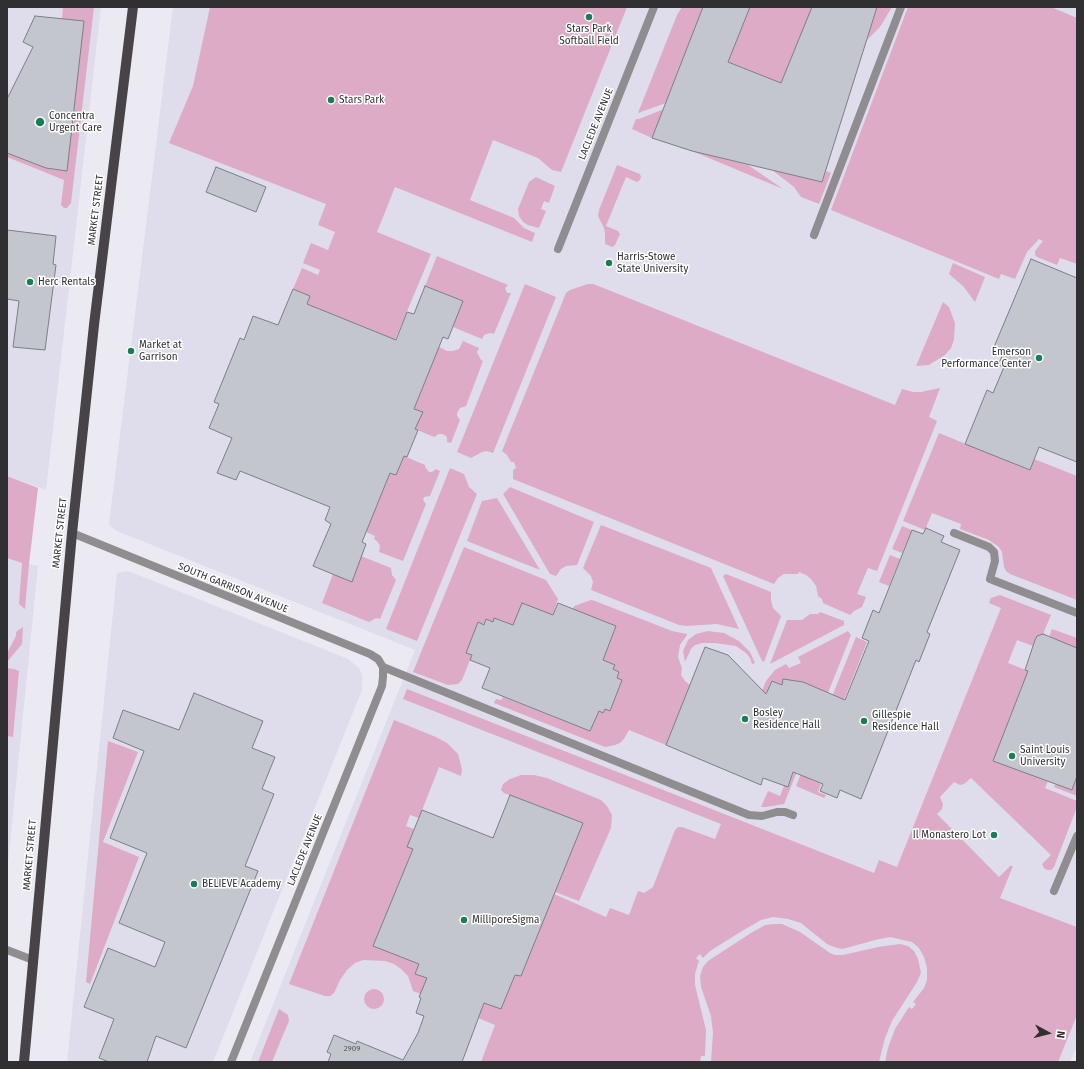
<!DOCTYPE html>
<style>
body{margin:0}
#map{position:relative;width:1084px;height:1069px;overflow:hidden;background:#ebe9f1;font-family:"Fira Sans",sans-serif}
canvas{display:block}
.frame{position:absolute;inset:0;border:8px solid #302f32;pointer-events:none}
.north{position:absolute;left:1028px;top:1013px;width:40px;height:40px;-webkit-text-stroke:3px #fff;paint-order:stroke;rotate:97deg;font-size:11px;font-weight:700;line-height:16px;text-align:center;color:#302f32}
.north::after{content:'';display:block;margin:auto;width:14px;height:18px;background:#302f32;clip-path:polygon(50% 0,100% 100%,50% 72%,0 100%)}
</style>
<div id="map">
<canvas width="1084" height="1069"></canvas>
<div class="frame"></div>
<div class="north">N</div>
</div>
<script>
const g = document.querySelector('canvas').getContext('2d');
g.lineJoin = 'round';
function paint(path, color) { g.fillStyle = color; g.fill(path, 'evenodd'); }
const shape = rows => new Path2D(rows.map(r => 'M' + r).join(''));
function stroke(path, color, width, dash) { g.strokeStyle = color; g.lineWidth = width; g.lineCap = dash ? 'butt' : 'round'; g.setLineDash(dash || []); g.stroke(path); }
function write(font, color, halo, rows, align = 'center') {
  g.font = font + ' "Fira Sans",sans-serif'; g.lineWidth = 3; g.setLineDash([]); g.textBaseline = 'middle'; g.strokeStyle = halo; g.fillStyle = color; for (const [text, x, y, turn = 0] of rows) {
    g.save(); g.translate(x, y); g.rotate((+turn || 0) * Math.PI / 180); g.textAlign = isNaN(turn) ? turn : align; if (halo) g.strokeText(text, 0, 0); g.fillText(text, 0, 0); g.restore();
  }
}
const built = shape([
 [7,7,101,7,46,490,7,476],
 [173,7,1072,7,1077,9,1077,1046,1070,1062,250,1062,415,650,117,531,112,528,109,524],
 [7,558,29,564,38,566,7,874],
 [128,571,348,659,359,668,362,675,362,690,213,1062,67,1062,117,573]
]);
const green = shape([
 [63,7,94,7,71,203,67,208,64,208,61,205,64,180,7,157,7,153,46,168,67,171,62,19],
 [210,7,627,7,561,172,552,170,538,158,493,140,470,200,514,218,524,228,535,233,532,242,395,187,377,232,431,254,395,340,307,304,310,296,293,289,302,268,318,275,320,270,303,263,311,243,328,250,335,232,318,225,326,204,169,143,193,86],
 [682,7,703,7,666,103,638,113,677,15],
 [750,7,812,7,781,83,728,62],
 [877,7,892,7,880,27,867,40],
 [908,7,1051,7,1077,18,1077,264,1060,258,1057,265,1037,257,1035,255,1035,251,1043,241,1039,239,1027,252,1015,279,1001,274,999,279,831,210],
 [664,109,652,138,632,129,636,119,639,119],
 [692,151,748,165,783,189],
 [617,165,640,174,641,177,640,180,637,182,626,177,606,226,618,231,620,234,615,245,612,247,605,244,605,234,604,228,598,216,599,210],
 [772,170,822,182,826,171,831,173,819,204,801,197,794,187],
 [536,177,555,186,549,203,544,201,541,209,546,211,539,228,528,225,523,222,519,216,518,209,529,182],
 [437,256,508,285,505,288,507,293,511,293,494,334,490,333,484,335,482,339,453,327,463,301,425,286],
 [953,263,985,277,975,302,963,286,949,274],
 [525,284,556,297,493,453,487,451,482,452,471,458,457,452],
 [588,284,593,284,606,289,895,405,902,389,913,392,921,392,940,388,929,417,937,421,877,571,868,568,857,594,866,597,862,607,854,611,850,615,823,603,822,599,818,596,816,586,811,579,806,575,799,572,798,574,784,574,778,578,774,584,513,479,513,470,516,468,514,462,511,462,507,455,502,451,566,293,570,290],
 [943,302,949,307,955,323,954,340,951,348,945,355,929,365,916,366],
 [463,341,479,348,477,352,481,360,483,361,466,406,460,408,457,413,457,416,460,420,451,443,447,442,447,437,443,434,439,434,434,437,415,429,422,412,414,409,439,347,447,351,453,351,459,349],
 [939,433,1029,470,1034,459,1077,476,1077,600,1010,574,1006,571,1004,567,1002,552,999,547,989,540,960,529,961,524,932,513,925,530,903,521],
 [404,456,425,465,425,467,429,472,432,472,436,469,440,471,430,496,424,497,423,500,426,504,403,561,379,552,380,546,378,542,374,539,375,536,366,532,390,473,396,475],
 [450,468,464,474,469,487,477,494,417,641,386,629],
 [7,476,38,488,29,564,25,609,19,604,22,563,7,558],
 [510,487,594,522,577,565,566,566,561,569,556,576,550,574,503,494],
 [497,498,540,570,467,541,482,501],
 [601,525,711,568,739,629,717,624,686,626,679,625,591,590,593,582,591,576,583,568],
 [902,526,912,530,902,553,892,549],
 [464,547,546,580,558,599,553,615,513,625,495,618,493,622,486,619,484,625,478,623,466,653,472,655,462,680,458,684,448,685,413,672],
 [890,555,900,559,889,586,879,582],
 [361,556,391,568,392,575,396,580,380,619,376,618,369,622,322,603,333,574,352,581],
 [726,574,771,592,771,600,773,608,781,616,764,662,762,661,723,576],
 [1000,595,1051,615,1043,634,1035,640,1033,646,1017,640,1008,663,1039,675,1023,683,994,760,1048,781,1045,788,1077,801,1077,807,1054,867,1051,870,1047,870,1044,868,1042,864,1051,855,971,778,964,784,960,785,954,782,940,797,943,804,942,809,937,814,999,877,1010,866,1013,866,1000,898,1077,927,1077,1015,1058,1062,885,1062,888,1048,895,1029,909,1007,912,1009,916,1004,913,1002,924,988,927,980,927,968,924,957,919,948,912,942,890,937,875,940,850,947,842,949,834,947,827,944,801,923,788,919,773,917,761,920,742,931,710,951,703,958,700,954,696,958,699,961,695,974,695,985,706,1030,705,1056,701,1056,700,1062,481,1062,495,1025,471,1015,477,999,501,1009,515,975,521,976,554,894,606,917,610,908,629,915,638,891,644,893,653,887,675,830,678,827,682,827,715,839,721,824,403,699,407,689,874,873,879,860,897,867,1001,608,989,603,991,598],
 [591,600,595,601,672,631,687,634,687,635,680,645,678,657,682,668,681,675,685,681,690,685,666,745,629,730,624,739,620,743,615,745,605,747,494,703,496,699,501,700,503,697,590,731,599,711,603,713,605,709,610,710,622,680,617,678,619,672,613,669,615,665,603,660,616,626,573,609,574,606],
 [820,612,844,621,844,625,770,664,787,620,802,620,810,614,818,614],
 [23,627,22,644,7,662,7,653,16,636,16,632],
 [1052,629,1077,638,1077,648,1049,637],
 [708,631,724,633,739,641,750,652,755,663,752,664,750,658,746,653,736,646,715,643,702,643,695,645,691,649,685,662,683,651,688,640,696,634],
 [848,631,851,635,818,718,815,717,824,691,803,682,783,679,782,685,772,681,764,700,759,698,766,681,775,670,786,664,789,668,801,663,798,657],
 [856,637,867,642,812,780,821,784,818,792,826,795,824,798,796,786],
 [7,668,14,669,19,671,13,737,7,736],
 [394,720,436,737,447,743,458,754,462,769,461,776,439,767,419,818,410,815,406,826,414,829,407,847,413,849,373,946,419,964,415,974,427,978,421,994,413,991,408,976,401,969,394,964,385,961,363,960,355,963,347,970,340,980,334,993,330,996,325,996,289,984],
 [813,722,816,724,784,804,766,807,761,807,768,791,780,796,784,786,788,787],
 [108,741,138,752,103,842,139,857,90,984,86,982],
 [521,775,534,775,547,778,601,800,607,806,612,815,611,828,579,901,555,892,583,823,504,793,501,790,503,784,510,779],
 [1077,776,1077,796,1054,787,1055,784,1072,790],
 [774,924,782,924,800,932,830,953,835,955,843,955,878,947,900,944,908,946,914,951,918,959,921,973,917,982,892,1021,885,1038,879,1062,711,1062,713,1033,711,1016,701,987,700,976,703,967,708,961,751,933,765,925],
 '364 999a10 10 0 1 1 20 0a10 10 0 1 1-20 0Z',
 [279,1009,288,1015,289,1021,283,1035,272,1062,258,1062]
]);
const building = shape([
 [703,7,750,7,728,62,781,83,812,7,877,7,822,182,692,151,652,138,703,7],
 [35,16,84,21,67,171,46,168,7,153,7,99,33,47,23,42,35,16],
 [216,167,266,187,256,212,206,192,216,167],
 [7,230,56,236,53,264,56,265,45,350,13,347,19,301,7,299,7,230],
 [1031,259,1077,278,1077,462,1039,447,1030,470,965,444,987,390,993,393,1004,367,998,365,1004,352,994,347,1031,259],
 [425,286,463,301,448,339,443,337,414,409,423,412,415,429,418,430,407,457,404,456,396,475,390,473,362,542,366,544,352,582,313,566,331,524,325,520,330,507,240,471,236,480,217,473,232,438,209,428,219,404,214,402,240,338,244,340,253,316,278,325,293,289,310,296,307,304,396,340,407,312,414,314,425,286],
 [926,528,944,536,941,542,960,550,927,632,930,634,919,662,916,660,861,799,840,790,837,798,820,791,823,784,793,772,788,787,763,778,761,785,666,745,705,647,728,655,766,694,772,681,782,685,783,679,803,682,845,700,869,641,862,638,873,610,879,613,912,530,923,534,926,528],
 [522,603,553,615,558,603,616,626,603,660,615,665,613,669,619,672,617,678,622,680,610,711,605,709,603,713,599,711,590,731,482,688,490,668,470,660,472,655,466,653,478,622,484,625,486,619,493,622,494,618,513,625,522,603],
 [1043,634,1077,648,1077,776,1072,790,993,761,1028,671,1025,670,1035,640,1037,636,1043,634],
 [194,693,263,721,252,748,275,757,262,789,274,794,245,866,258,871,186,1048,156,1036,147,1062,109,1062,99,1058,114,1019,84,1007,108,948,155,967,165,942,119,923,147,853,110,838,144,751,113,738,123,710,179,730,194,693],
 [510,795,583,823,521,976,515,975,501,1009,484,1003,462,1062,328,1062,331,1054,327,1052,334,1035,356,1044,357,1041,403,1060,418,1033,424,1016,416,1013,421,998,419,997,427,978,415,974,419,964,373,946,413,849,407,847,422,810,493,838,510,795]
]);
const lane = shape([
 [814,235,901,7],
 [954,533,989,547,994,552,995,561,990,579,1077,613],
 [383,667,749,815,762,816,777,812,785,812,793,815],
 [1054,891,1077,836]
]);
const street = shape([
 [558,249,654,7],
 [72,533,370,654,378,659,383,667,383,677,382,686,231,1062],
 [7,950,33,960]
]);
const primary = shape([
 [24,1062,72,533,94,325,133,7]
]);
const markers = [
 [589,17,4,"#1a7d55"],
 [331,100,4,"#1a7d55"],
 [40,122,5,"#1a7d55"],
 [609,263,4,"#1a7d55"],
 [30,282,4,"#1a7d55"],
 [131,351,4,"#1a7d55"],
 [1039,358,4,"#1a7d55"],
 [745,719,4,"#1a7d55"],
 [864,721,4,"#1a7d55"],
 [1012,756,4,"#1a7d55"],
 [994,835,4,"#1a7d55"],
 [194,884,4,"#1a7d55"],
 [464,920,4,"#1a7d55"]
];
const numberNames = [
 ["2909",352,1049]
];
const poiNames = [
 ["Stars Park",589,29,"center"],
 ["Softball Field",589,41,"center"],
 ["Stars Park",339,100],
 ["Concentra",49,116],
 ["Urgent Care",49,128],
 ["Harris-Stowe",617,257],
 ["State University",617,269],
 ["Herc Rentals",38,282],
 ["Market at",139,345],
 ["Garrison",139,357],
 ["Emerson",1031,352,"right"],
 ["Performance Center",1031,364,"right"],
 ["Bosley",753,713],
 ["Residence Hall",753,725],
 ["Gillespie",872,715],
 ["Residence Hall",872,727],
 ["Saint Louis",1020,750],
 ["University",1020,762],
 ["Il Monastero Lot",986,835,"right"],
 ["BELIEVE Academy",202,884],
 ["MilliporeSigma",472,920]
];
const streetNames = [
 ["LACLEDE AVENUE",596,124,-68],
 ["MARKET STREET",96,210,-83],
 ["MARKET STREET",60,533,-84],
 ["SOUTH GARRISON AVENUE",233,588,22],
 ["LACLEDE AVENUE",305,850,-68],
 ["MARKET STREET",30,855,-85]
];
paint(built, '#dfddec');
paint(green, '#ddabc5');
paint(building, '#c3c6cd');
stroke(building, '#7c7f85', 1);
stroke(lane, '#908d90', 8);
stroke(street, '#908d90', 8);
stroke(primary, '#474348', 10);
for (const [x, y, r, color] of markers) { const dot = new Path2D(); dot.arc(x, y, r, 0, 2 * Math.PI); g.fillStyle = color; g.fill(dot); stroke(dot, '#fff', 1.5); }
write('8px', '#555559', null, numberNames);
write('10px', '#302f32', '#fff', poiNames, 'left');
write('10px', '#302f32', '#fff', streetNames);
</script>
